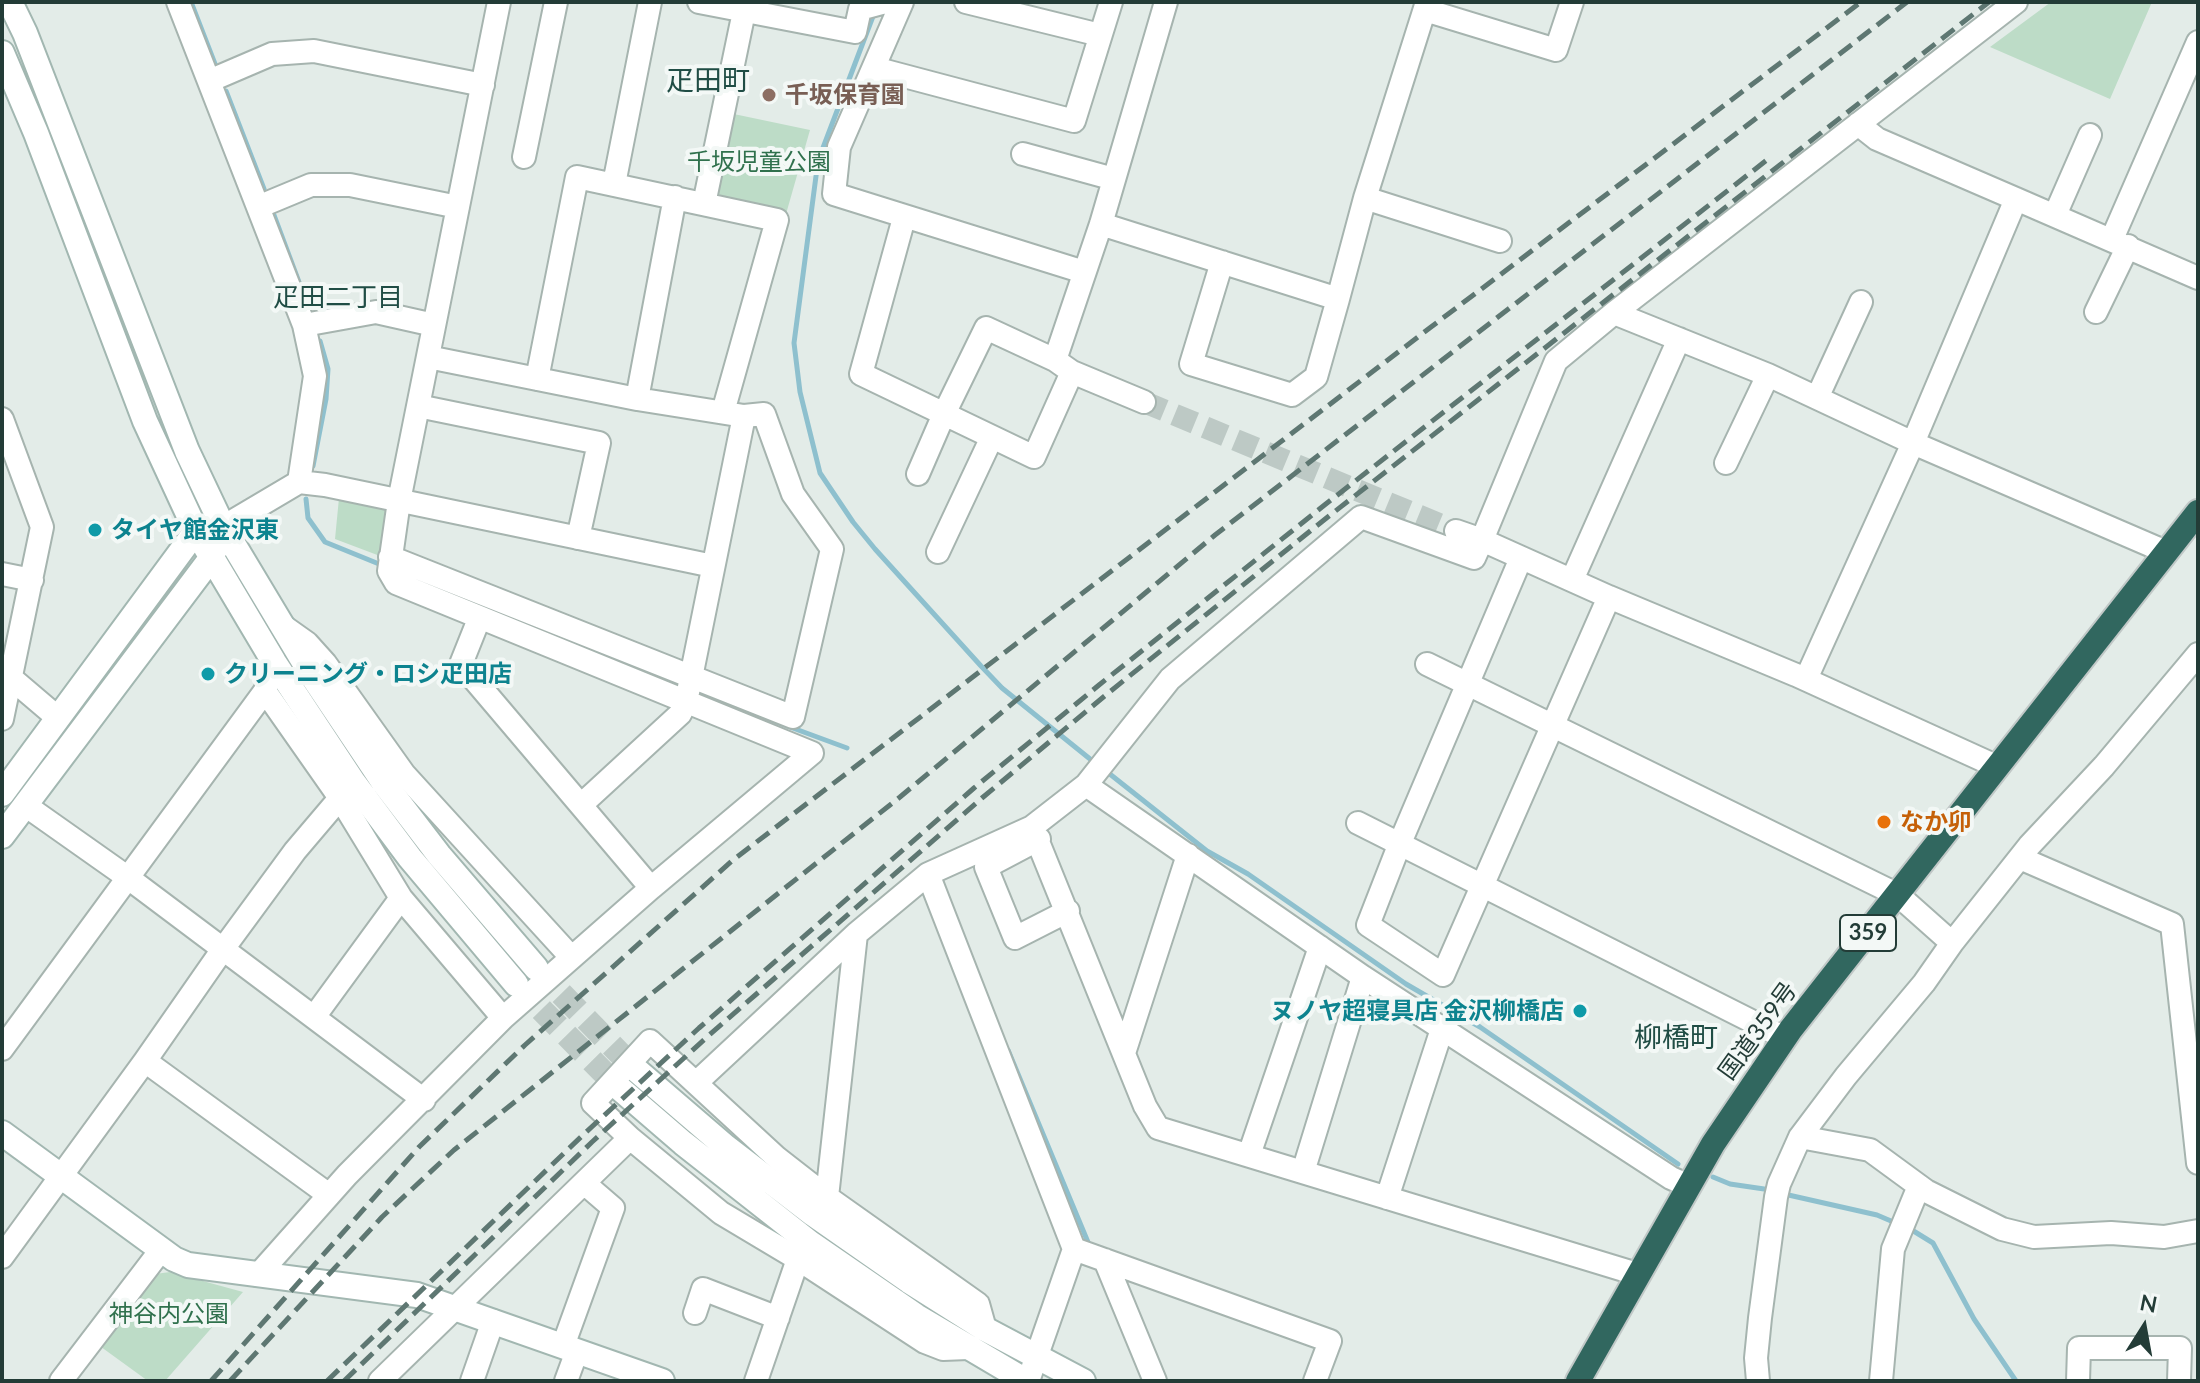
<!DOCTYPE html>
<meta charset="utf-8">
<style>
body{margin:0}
#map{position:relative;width:2200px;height:1383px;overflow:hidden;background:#e3ece8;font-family:Lato,sans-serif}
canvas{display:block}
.frame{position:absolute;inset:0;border:4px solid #233c37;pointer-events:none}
.north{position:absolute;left:2104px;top:1287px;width:80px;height:80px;-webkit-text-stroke:6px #f3f8f6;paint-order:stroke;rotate:11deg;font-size:22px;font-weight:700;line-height:32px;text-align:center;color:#233c37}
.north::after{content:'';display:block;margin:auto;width:28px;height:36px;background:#233c37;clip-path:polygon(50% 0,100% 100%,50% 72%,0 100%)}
</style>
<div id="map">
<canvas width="2200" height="1383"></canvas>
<div class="frame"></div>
<div class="north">N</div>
</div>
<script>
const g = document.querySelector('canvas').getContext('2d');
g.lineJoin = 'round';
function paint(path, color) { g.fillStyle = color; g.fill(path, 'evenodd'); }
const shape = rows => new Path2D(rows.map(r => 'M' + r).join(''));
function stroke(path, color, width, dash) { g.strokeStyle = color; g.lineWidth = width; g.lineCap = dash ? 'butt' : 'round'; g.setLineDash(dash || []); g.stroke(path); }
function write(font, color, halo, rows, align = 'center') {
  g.font = font + ' Lato,"Noto Sans JP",sans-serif'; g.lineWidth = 8; g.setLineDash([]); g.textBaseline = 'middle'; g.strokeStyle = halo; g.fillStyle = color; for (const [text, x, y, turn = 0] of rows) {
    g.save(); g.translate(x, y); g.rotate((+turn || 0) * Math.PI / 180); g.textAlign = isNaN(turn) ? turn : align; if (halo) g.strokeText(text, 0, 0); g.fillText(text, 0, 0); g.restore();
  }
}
const green = shape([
 [2051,2,2152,2,2110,99,1990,47],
 [729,113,810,130,786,214,717,202,712,196],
 [339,498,384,509,391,519,380,556,335,539],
 [170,1272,243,1292,165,1381,148,1381,97,1344,148,1275]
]);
const stream = shape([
 [191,2,215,64],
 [875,11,818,161,794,343,800,392,820,473,853,522,875,549,981,666,1002,688,1095,763],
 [226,91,264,189],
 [274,215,299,282],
 [313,466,326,399,328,369,320,341],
 [306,499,308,518,325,542,384,566],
 [427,583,458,596],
 [508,617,625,662,681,687],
 [695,692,847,748],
 [1106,771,1207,851,1248,874,1406,984,1480,1027,1678,1164],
 [1008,1050,1090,1247],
 [1713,1177,1730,1184,1771,1190],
 [1784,1194,1877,1215,1898,1224],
 [1907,1227,1933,1243,1974,1319,2016,1381]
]);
const streetTunnel = shape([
 [1144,402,1456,531]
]);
const secondaryTunnel = shape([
 [536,968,634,1068],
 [516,984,618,1087]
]);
const street = shape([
 [178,2,304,325,315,376,299,482],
 [699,2,855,32,860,9,886,2],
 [902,2,839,147,834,194,1084,272],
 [966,2,1100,35],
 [1425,10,1556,50,1572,2],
 [874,68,1074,121,1111,2],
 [209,81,272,54,314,51,483,85],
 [1858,124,1877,139,2016,199],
 [1023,154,1114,179],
 [524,157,556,2],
 [614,184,650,2],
 [1365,198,1500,241],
 [704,204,746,2],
 [258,207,311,185,350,185,458,207],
 [2055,215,2090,135],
 [904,218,861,374,1034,457,1072,372,1055,360,1101,224,1166,2],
 [1101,224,1338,299,1365,198,1427,2],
 [2112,239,2198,42],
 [1222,262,1191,364,1292,395,1316,377,1338,299],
 [2096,312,2128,246],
 [1614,313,1768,375,1913,443,2166,552],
 [304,325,376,312,434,325],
 [428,357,637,399,744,416,686,702,680,714,581,805],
 [1072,372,1144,402],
 [537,379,577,177,777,220,723,412],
 [1817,398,1861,302],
 [637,399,675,197],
 [418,406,599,443,578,538],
 [2,419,42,527,2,719],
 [1726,463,1768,375],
 [918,474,944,414,986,328,1055,360],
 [223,527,299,482,325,485,713,566],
 [938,552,992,437],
 [390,557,793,717,832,549,793,494,764,414,744,416],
 [1521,558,1400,843,1368,925,1443,975,1609,597],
 [2,574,32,580],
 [1572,580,1679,339],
 [479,619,461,664,651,888],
 [283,626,307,643,325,663,404,774,571,957],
 [1427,664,1898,895,1952,943],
 [2,676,11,678,58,718],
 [1806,679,1913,443,2016,199,2198,278],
 [265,691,340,798,401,898,503,1018],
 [1998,767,1796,675,1609,597,1482,540,1556,361,1614,313,2016,2],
 [1086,785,1170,679,1361,517,1474,558,1482,540,1456,531],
 [25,805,127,877,424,1100],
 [1358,823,1785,1038],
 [1032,827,1145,1106,1158,1128,1637,1274],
 [1039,839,986,867,1015,938,1068,911],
 [2020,858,2172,924,2198,1163],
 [928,874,1074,1249],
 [314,1017,401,898],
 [2,1049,265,691,274,662],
 [1124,1053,1188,855],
 [145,1061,329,1195],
 [696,1083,856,934],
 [1800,1137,1870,1150,1926,1191,2002,1229,2034,1237,2111,1233,2164,1237,2198,1231],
 [1249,1155,1320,947],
 [1303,1172,1363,977],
 [827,1197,856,934,928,874,1032,827,1086,785,1363,977,1671,1178,1689,1186],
 [1387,1198,1442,1029],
 [2,1257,145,1061,223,949,295,851,340,798],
 [1105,1260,1155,1381],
 [258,1275,347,1175,503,1018,651,888,812,753,396,583,389,571,399,501,499,2],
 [695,1313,703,1289,778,1318],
 [563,1346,613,1208,584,1183],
 [968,1348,943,1349,925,1342,798,1259,721,1213,630,1138,593,1103,650,1041,777,1158,827,1197,978,1304,985,1329],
 [61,1381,161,1250],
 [380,1381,630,1138],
 [472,1381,493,1321],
 [566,1381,577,1351],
 [756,1381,798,1259],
 [1028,1381,1074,1249,1330,1341,1315,1381],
 [1758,1381,1756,1358,1760,1318,1776,1197,1779,1184,1800,1137,1846,1076,1924,983,1952,943,2029,846,2104,766,2198,654],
 [1881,1381,1893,1249,1919,1186],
 [2078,1381,2079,1348,2180,1348,2179,1381]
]);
const secondary = shape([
 [10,2,25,33,187,451,223,527,313,677,384,783,439,855,536,968],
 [2,53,36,133,145,421,196,531,274,662,354,783,410,858,516,984],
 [2,794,196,531,223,527,212,557,2,836],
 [634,1068,726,1147,813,1214,909,1281,985,1329,1083,1381],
 [618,1087,683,1143,810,1243,916,1316,1026,1381],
 [2,1133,174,1259,188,1265,417,1295,662,1381]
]);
const highway = shape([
 [1578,1381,1713,1144,1791,1029,2198,512]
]);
const rail = shape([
 [211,1381,419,1147,525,1045,733,860,1431,327,1861,2],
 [230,1381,382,1217,454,1150,900,797,1215,535,1907,2],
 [327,1381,584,1134,699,1028,974,788,1099,685,1322,507,1772,156],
 [344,1381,592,1142,707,1037,982,798,1107,694,1329,516,1989,2]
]);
const markers = [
 [769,95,8,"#8d6e63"],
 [95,530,8,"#0f9aa8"],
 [208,674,8,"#0f9aa8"],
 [1884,822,8,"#e8710a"],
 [1580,1011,8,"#0f9aa8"]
];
const shields = [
 [1868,933,56]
];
const shieldNames = [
 ["359",1868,933]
];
const educationNames = [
 ["千坂保育園",785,95]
];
const parkNames = [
 ["千坂児童公園",759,162],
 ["神谷内公園",169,1314]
];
const cultureNames = [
 ["タイヤ館金沢東",111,530],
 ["クリーニング・ロシ疋田店",224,674],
 ["ヌノヤ超寝具店 金沢柳橋店",1564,1011,"right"]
];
const foodNames = [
 ["なか卯",1900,822]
];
const streetNames = [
 ["国道359号",1758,1031,-54]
];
const neighbourhoodNames = [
 ["疋田二丁目",338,298]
];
const quarterNames = [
 ["疋田町",708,81],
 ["柳橋町",1676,1038]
];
paint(green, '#bddcc7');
stroke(stream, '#8ec0ce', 5);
stroke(streetTunnel, '#bdc9c5', 22, [22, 11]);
stroke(secondaryTunnel, '#bdc9c5', 24, [24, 12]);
stroke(street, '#a6b4af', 26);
stroke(secondary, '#a2b7b1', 28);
stroke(highway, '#c1c8c7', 28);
stroke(street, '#fff', 22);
stroke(secondary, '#fff', 24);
stroke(highway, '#31675f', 24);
stroke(rail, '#5e7772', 5, [16, 8]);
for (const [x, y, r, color] of markers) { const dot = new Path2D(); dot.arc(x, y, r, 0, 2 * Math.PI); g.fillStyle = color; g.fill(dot); stroke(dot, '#f3f8f6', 3); }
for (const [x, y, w] of shields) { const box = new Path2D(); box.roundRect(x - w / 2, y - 18, w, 36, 6); g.fillStyle = '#f3f8f6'; g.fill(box); stroke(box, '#233c37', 2); }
write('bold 22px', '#233c37', null, shieldNames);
write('bold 24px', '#785e54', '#f3f8f6', educationNames, 'left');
write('24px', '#30714d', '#f3f8f6', parkNames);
write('bold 24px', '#0d838f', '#f3f8f6', cultureNames, 'left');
write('bold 24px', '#c56008', '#f3f8f6', foodNames, 'left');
write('24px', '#233c37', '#f3f8f6', streetNames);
write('26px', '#204d45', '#f3f8f6', neighbourhoodNames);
write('28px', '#204d45', '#f3f8f6', quarterNames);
</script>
